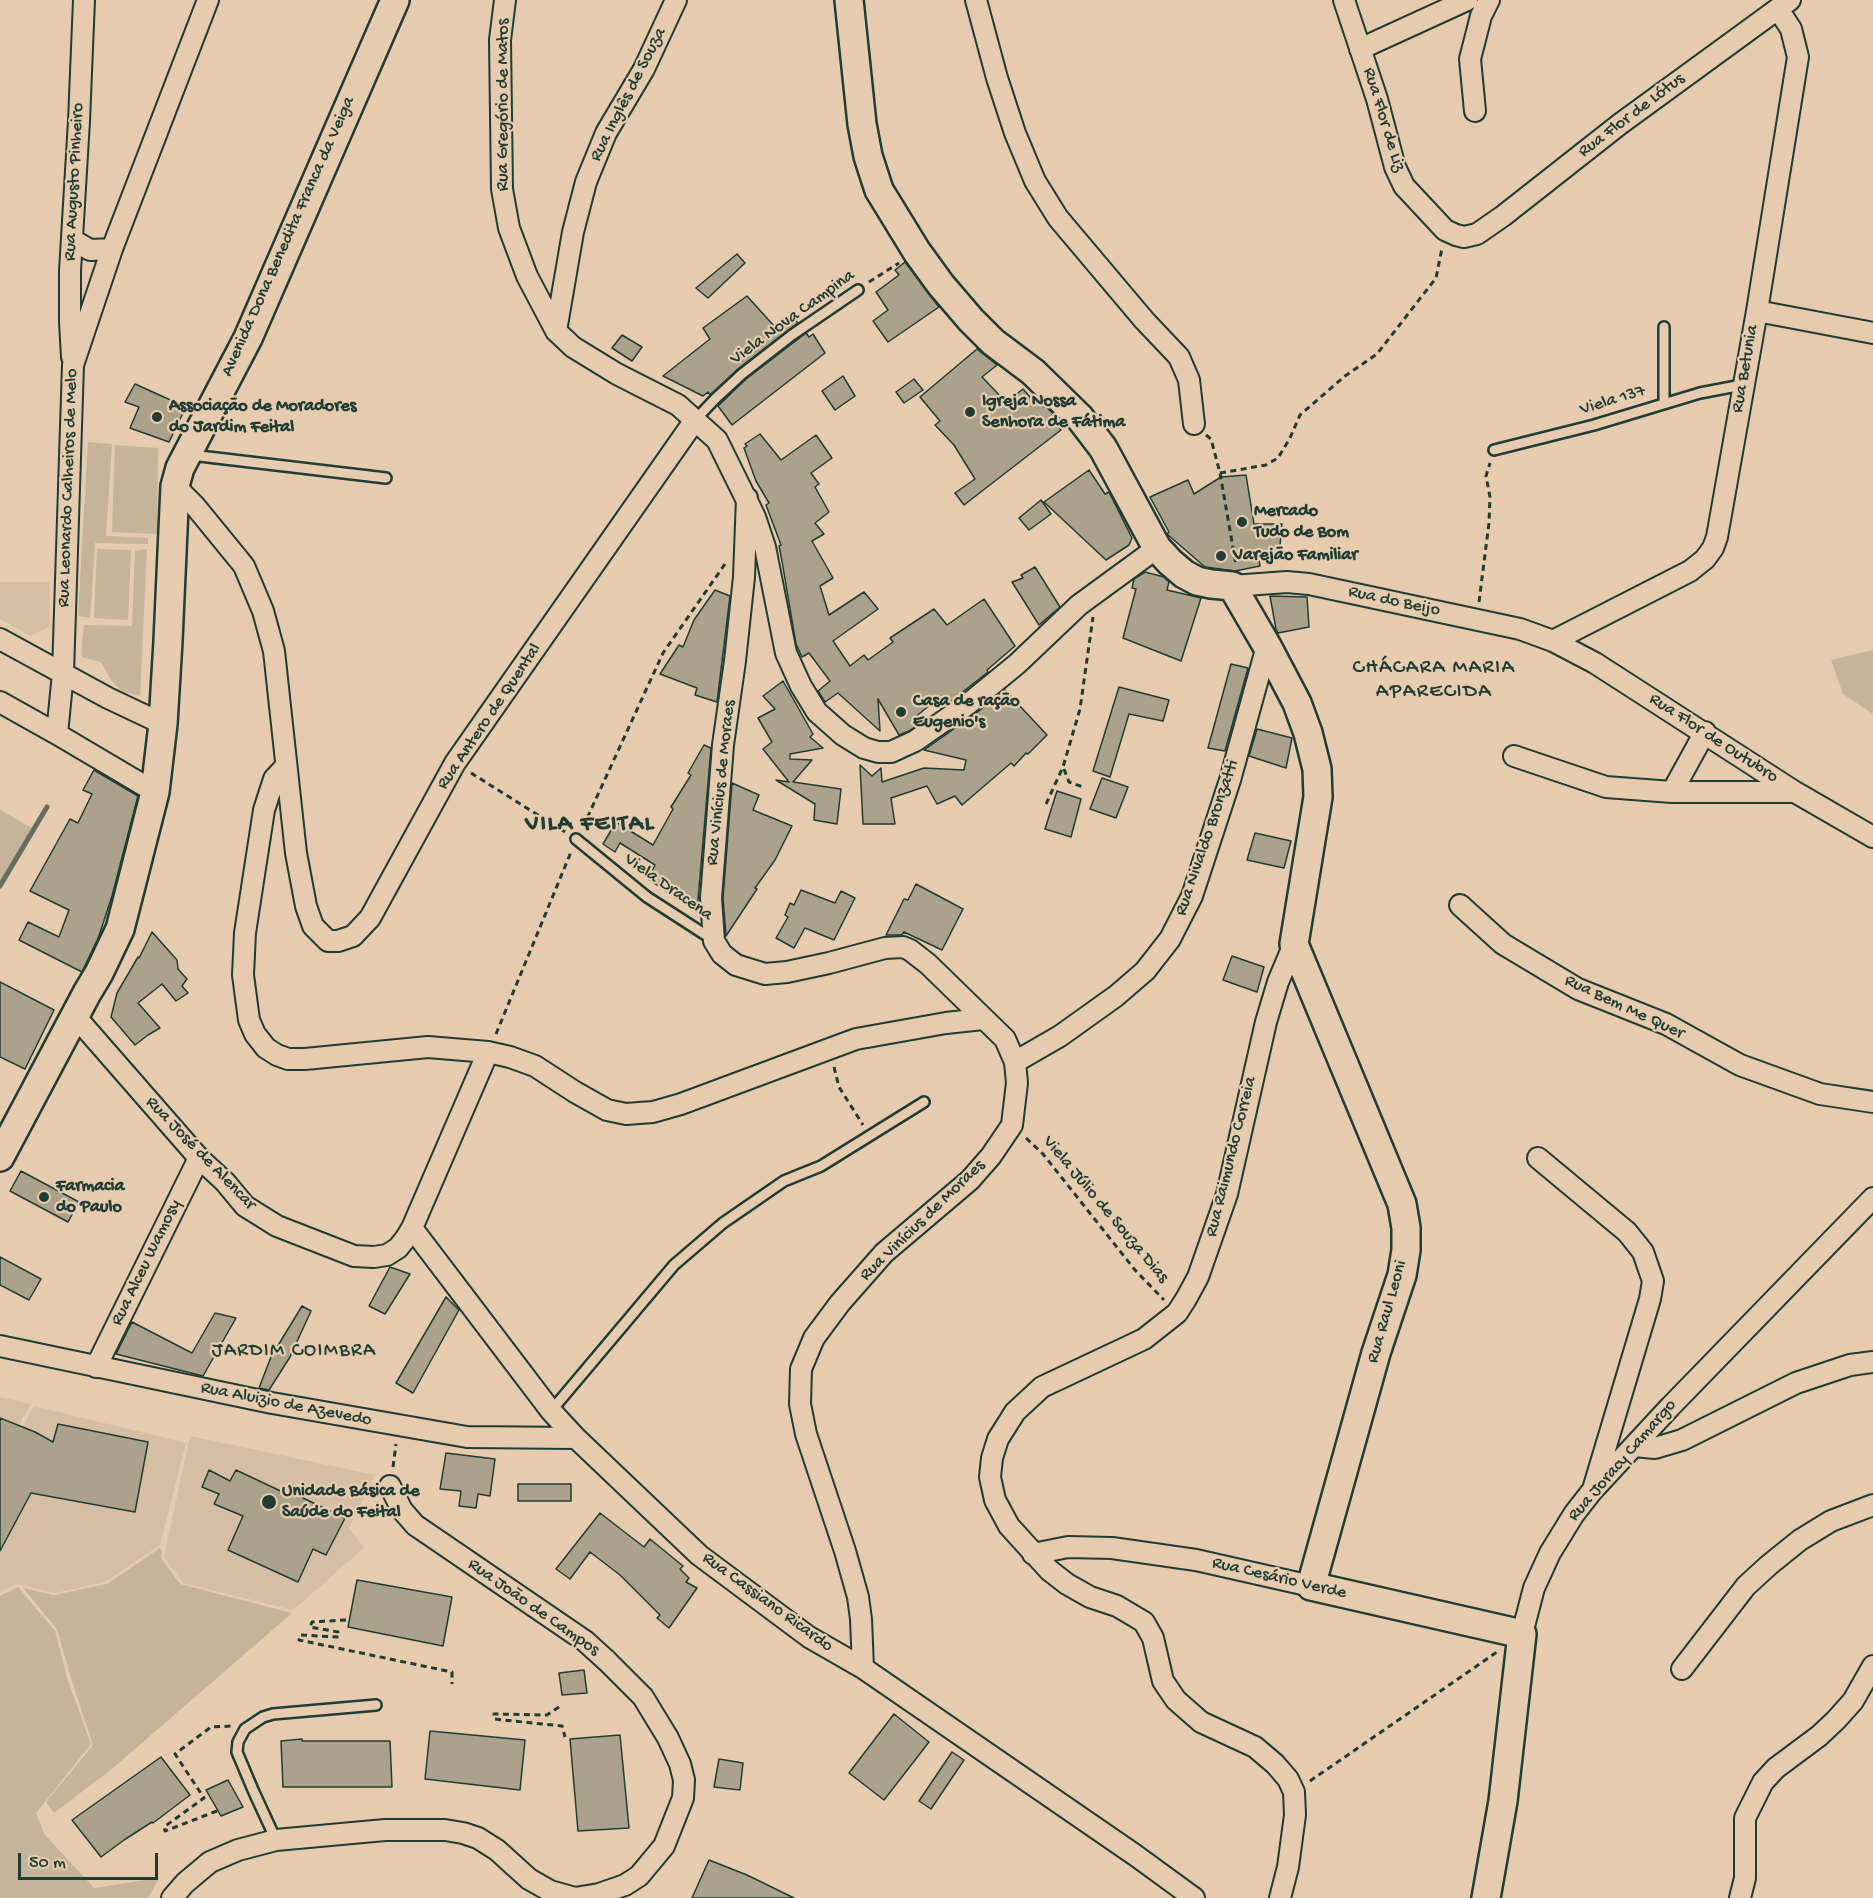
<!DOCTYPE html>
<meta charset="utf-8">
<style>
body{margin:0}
#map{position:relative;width:1873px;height:1898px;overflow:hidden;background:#e6cbae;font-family:"Gochi Hand",sans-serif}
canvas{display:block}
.scale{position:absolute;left:18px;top:1853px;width:140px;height:27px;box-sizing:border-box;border:3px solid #1f3d34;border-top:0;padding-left:8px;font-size:18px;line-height:21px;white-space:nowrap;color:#1f3d34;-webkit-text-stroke:4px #e6cbae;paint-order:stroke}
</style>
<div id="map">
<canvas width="1873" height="1898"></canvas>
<div class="scale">50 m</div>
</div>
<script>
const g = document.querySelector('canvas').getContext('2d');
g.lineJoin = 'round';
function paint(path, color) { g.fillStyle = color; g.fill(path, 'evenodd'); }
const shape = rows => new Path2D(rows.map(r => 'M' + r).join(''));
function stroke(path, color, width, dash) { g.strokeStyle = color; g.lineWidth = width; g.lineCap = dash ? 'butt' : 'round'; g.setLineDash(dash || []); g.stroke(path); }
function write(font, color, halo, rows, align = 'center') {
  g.font = font + ' "Gochi Hand",sans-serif'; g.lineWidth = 4.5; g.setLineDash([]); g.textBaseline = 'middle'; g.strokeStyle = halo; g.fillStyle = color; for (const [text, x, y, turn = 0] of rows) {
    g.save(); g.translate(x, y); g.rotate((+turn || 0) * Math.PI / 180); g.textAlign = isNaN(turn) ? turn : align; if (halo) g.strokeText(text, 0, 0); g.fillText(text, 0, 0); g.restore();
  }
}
const built = shape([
 [0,582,50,582,49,627,31,636,0,619],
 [0,1397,31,1404,0,1457],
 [34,1406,186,1443,160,1545,105,1582,55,1593,17,1584,0,1592,0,1467],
 [190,1436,375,1475,349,1528,364,1548,293,1610,183,1583,164,1557]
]);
const green = shape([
 [88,442,112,444,106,536,148,538,148,544,95,543,90,618,78,616],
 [115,445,158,448,157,534,112,532],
 [97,549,131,550,128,620,94,618],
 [147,549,140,696,121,691,111,680,101,662,82,657,82,644,84,625,132,626,135,551],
 [1873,650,1873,714,1843,694,1831,660],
 [0,810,32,828,0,885],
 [160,1548,162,1551,161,1558,180,1584,292,1613,113,1768,54,1813,46,1802,93,1745,71,1678,57,1629,23,1588,54,1595,107,1584],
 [18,1587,55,1631,68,1681,91,1744,36,1813,45,1835,94,1888,159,1878,148,1898,0,1898,0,1596]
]);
const stream = shape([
 [0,886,47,807]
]);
const building = shape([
 [737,254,745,263,708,298,696,288,737,254],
 [905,262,939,307,888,342,873,321,888,310,876,292,899,275,895,270,905,262],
 [747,296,775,327,791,316,798,323,738,369,710,395,708,392,703,396,663,376,710,339,703,328,747,296],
 [806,333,809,337,813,334,825,353,732,425,718,406,746,379,806,333],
 [622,335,642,347,632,361,612,348,622,335],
 [977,349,997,365,982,377,1006,402,1023,389,1031,398,1034,395,1044,407,1045,406,1056,416,1053,418,1061,430,964,505,955,493,975,479,954,445,935,425,940,421,920,397,977,349],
 [843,376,855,396,835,410,822,391,843,376],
 [914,379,923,390,904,403,896,392,914,379],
 [135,384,186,407,169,442,130,428,139,407,125,402,135,384],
 [760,434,781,460,816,435,832,458,811,473,819,484,815,487,829,512,815,523,824,534,812,541,833,578,820,586,829,615,864,592,878,609,833,641,850,666,864,655,868,660,893,642,890,638,934,609,947,625,984,599,1015,646,987,670,988,672,941,709,935,701,914,718,918,725,909,731,899,735,878,699,880,731,838,693,825,702,818,691,830,681,809,653,802,657,796,644,782,561,779,546,781,545,766,505,769,503,756,481,744,448,747,446,745,444,760,434],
 [1089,470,1105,494,1109,492,1132,538,1129,545,1106,560,1044,502,1089,470],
 [1246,475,1254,524,1282,524,1279,556,1258,554,1260,566,1235,571,1205,567,1167,534,1169,532,1150,497,1188,480,1194,494,1221,477,1246,475],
 [1041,500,1051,514,1029,530,1019,518,1041,500],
 [1035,567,1060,607,1039,625,1012,582,1023,578,1021,575,1035,567],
 [1145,572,1164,577,1169,582,1167,590,1201,598,1181,661,1123,638,1136,589,1132,588,1134,579,1145,572],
 [715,590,730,596,717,702,695,695,697,688,660,674,679,645,683,647,694,620,715,590],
 [1270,596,1307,597,1309,627,1278,633,1276,629,1270,596],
 [1231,664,1248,668,1225,751,1208,748,1231,664],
 [783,681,813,734,810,737,823,748,790,754,790,759,812,760,793,782,841,789,837,824,814,820,815,804,776,780,789,782,763,749,772,742,758,718,775,709,763,696,783,681],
 [1119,687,1169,700,1163,721,1129,714,1110,777,1093,771,1119,687],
 [1005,690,1047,735,1028,754,1026,753,1014,766,1011,763,962,805,955,796,937,804,927,786,891,798,895,824,863,824,860,765,872,776,881,768,882,782,924,768,964,770,966,760,924,750,975,714,1005,690],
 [1257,729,1292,738,1286,768,1249,756,1257,729],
 [704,745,711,748,697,912,648,879,655,865,620,843,615,852,603,844,616,822,653,845,673,809,671,807,691,775,688,773,704,745],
 [94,770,138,796,112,896,99,936,82,972,19,940,28,922,59,937,69,910,30,891,70,819,78,823,92,794,83,790,94,770],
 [1102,778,1128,787,1116,818,1090,809,1102,778],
 [732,783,759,795,753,810,792,826,775,860,755,888,757,889,726,936,723,898,732,783],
 [1057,791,1081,799,1071,837,1045,829,1057,791],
 [1255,833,1291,841,1284,868,1247,860,1255,833],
 [916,884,963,909,942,950,904,932,902,935,886,935,904,899,908,900,916,884],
 [801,890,835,903,841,891,855,898,834,940,805,928,794,948,776,938,788,917,785,915,790,903,794,905,801,890],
 [152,932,177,960,178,969,187,979,182,986,188,993,176,1001,162,984,138,1003,160,1028,148,1035,135,1045,111,1017,117,993,138,957,139,958,152,932],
 [1232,956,1264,967,1257,992,1223,980,1232,956],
 [0,982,54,1010,25,1069,0,1057,0,982],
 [21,1171,79,1202,68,1222,10,1191,21,1171],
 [0,1257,41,1279,29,1300,0,1285,0,1257],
 [390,1267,410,1274,385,1314,369,1306,390,1267],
 [446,1297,459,1310,413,1393,396,1383,446,1297],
 [302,1306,311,1311,290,1357,269,1390,259,1388,271,1357,302,1306],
 [215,1313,236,1318,203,1376,116,1354,132,1322,192,1353,215,1313],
 [0,1418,35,1432,53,1442,58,1424,148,1442,135,1512,31,1493,0,1551,0,1418],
 [446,1453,495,1459,490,1496,478,1494,476,1508,459,1506,461,1491,440,1489,446,1453],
 [209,1470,230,1481,236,1470,287,1494,292,1485,306,1491,303,1498,345,1518,326,1555,313,1549,298,1582,228,1550,243,1516,214,1504,219,1494,202,1487,209,1470],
 [518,1484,571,1484,571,1501,518,1501,518,1484],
 [600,1513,644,1547,650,1539,683,1566,680,1569,689,1578,686,1582,697,1588,669,1628,657,1618,660,1615,620,1575,590,1552,570,1579,556,1569,600,1513],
 [357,1580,452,1597,443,1646,348,1627,357,1580],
 [584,1670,587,1693,562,1695,559,1673,584,1670],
 [894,1714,929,1742,884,1800,849,1773,894,1714],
 [430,1731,525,1740,520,1790,425,1779,430,1731],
 [620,1735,629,1828,578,1831,570,1739,620,1735],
 [302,1739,302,1741,390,1741,392,1787,283,1787,281,1741,302,1739],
 [952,1752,964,1760,931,1809,919,1801,952,1752],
 [161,1757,190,1795,153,1823,152,1822,124,1840,101,1857,72,1820,161,1757],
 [719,1759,743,1763,740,1790,714,1787,719,1759],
 [228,1780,243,1807,221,1816,206,1790,228,1780],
 [709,1860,747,1875,794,1898,692,1898,709,1860]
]);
const path = shape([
 [869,282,899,263],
 [1206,435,1211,439,1220,473,1236,565],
 [1220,473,1266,465,1278,458,1290,438,1300,415,1345,376,1377,354,1436,278,1442,248],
 [1479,602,1489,523,1490,497,1486,476,1490,463],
 [1064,769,1069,782,1083,787],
 [471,773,565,832],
 [1046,804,1063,767,1080,709,1093,617],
 [583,827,663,653,725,564],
 [496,1034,571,852],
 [834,1067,839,1087,863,1125],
 [1026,1138,1043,1154,1135,1270,1164,1300],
 [393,1467,396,1444],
 [346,1620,312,1622,310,1627,338,1632,339,1637,300,1635,299,1640,452,1672,452,1684],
 [559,1707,547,1715,494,1714,494,1719,562,1726,565,1737],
 [1310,1781,1497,1652],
 [217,1811,165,1831,164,1827,204,1798,175,1754,211,1727,233,1726]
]);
const lane = shape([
 [1664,327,1664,403],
 [695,420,715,399,742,374,792,335,858,290],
 [1494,450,1594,425,1700,393,1742,385],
 [191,455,386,478],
 [576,839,647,897,712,939],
 [551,1411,674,1265,723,1223,784,1181,821,1166,924,1102],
 [276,1840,253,1790,237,1752,238,1742,245,1729,263,1717,273,1714,376,1705]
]);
const street = shape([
 [505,0,500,40,502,189,509,228,527,276,556,331,573,347,617,374,678,405,717,440,755,517,765,547,786,653,801,686,817,712,843,735,864,748,878,752,891,752,915,741,968,704,1017,664,1079,605,1157,548],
 [976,0,997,78,1015,133,1035,181,1058,218,1144,320,1179,357,1189,380,1194,424],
 [1344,0,1377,99,1395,167,1404,186,1445,230,1456,235,1464,237,1477,234,1503,216,1620,124,1790,0],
 [1360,49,1467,0],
 [1475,111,1470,59,1481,16,1489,0],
 [73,240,90,250,112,249],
 [1757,311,1873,333],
 [556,331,573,232,586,182,606,133,644,69,676,0],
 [72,357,70,322,70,271,79,121,84,0],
 [175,486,195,506,244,566,263,611,274,651,296,853,306,906,313,926,328,941,338,941,353,936,370,918,455,763,695,420],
 [747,498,744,577,735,661,723,745,711,898,714,941,722,954,736,965,765,974,787,972,829,963,885,948,903,947,910,950,928,964,1005,1039,1015,1062,1017,1083,1012,1125,991,1156,970,1180,884,1253,840,1303,814,1338,801,1369,800,1404,806,1434,845,1551,858,1597,861,1619,863,1668],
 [1232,586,1287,582,1309,584,1520,629,1553,641,1595,663,1795,792,1873,837],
 [0,639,108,698,163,724],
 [1553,641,1690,571,1705,559,1713,548,1717,537,1757,311,1798,57,1791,29,1778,9],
 [0,702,57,734,155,792],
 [57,734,63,673,73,365,112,249,208,0],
 [1514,756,1606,787,1672,792,1795,792],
 [286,766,274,779,264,810,245,933,243,975,249,1020,255,1034,266,1048,277,1055,288,1059,305,1059,428,1047,488,1052,510,1057,535,1066,575,1092,607,1110,626,1114,653,1112,681,1104,856,1039,946,1023,983,1019],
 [1672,792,1705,732],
 [1460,905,1503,944,1578,989,1666,1024,1740,1065,1820,1094,1873,1102],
 [75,1016,199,1158,225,1182,245,1206,277,1226,354,1256,374,1257,387,1255,398,1248,406,1238,412,1228,488,1052],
 [1015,1062,1060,1036,1116,996,1145,971,1170,939,1192,896,1230,780,1267,646],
 [1538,1158,1627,1232,1643,1252,1653,1281,1650,1299,1594,1486],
 [412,1228,551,1411,576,1438,699,1555,809,1637,863,1668,1135,1855,1194,1898],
 [0,1346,272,1403,467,1437,576,1438],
 [96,1367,199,1158],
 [1634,1446,1655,1448,1682,1440,1796,1383,1850,1365,1873,1362],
 [1033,1554,1068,1547,1112,1548,1196,1560,1311,1586],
 [1522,1634,1534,1588,1550,1553,1574,1514,1592,1491,1670,1407,1873,1198],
 [1682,1669,1746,1586,1769,1565,1800,1540,1831,1521,1873,1505],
 [172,1898,185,1883,210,1862,238,1850,276,1840,385,1830,445,1830,463,1833,478,1838,497,1850,529,1879,550,1891,575,1898,599,1894,625,1885,639,1876,664,1846,683,1798,684,1780,680,1764,668,1738,643,1697,607,1661,585,1641,415,1525,402,1510,390,1486],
 [1280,1898,1288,1867,1295,1815,1294,1792,1288,1779,1275,1764,1255,1747,1201,1722,1176,1700,1163,1681,1153,1638,1144,1622,1117,1606,1090,1597,1067,1584,1049,1570,1009,1526,995,1500,990,1477,992,1458,998,1439,1015,1412,1042,1387,1144,1339,1177,1313,1186,1299,1198,1277,1227,1194,1266,1022,1278,982,1294,944],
 [1740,1898,1745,1878,1745,1818,1763,1782,1776,1768,1819,1736,1836,1720,1853,1701,1873,1666]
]);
const secondary = shape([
 [849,0,862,124,868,156,879,190,917,252,941,285,971,320,993,342,1033,372,1080,418,1103,448,1157,548,1170,562,1184,574,1197,581,1211,584,1232,586,1267,646,1297,703,1308,733,1317,769,1318,797,1294,944,1402,1204,1406,1228,1406,1250,1402,1275,1376,1353,1311,1586,1522,1634,1503,1801,1486,1898],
 [0,1157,87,993,99,973,120,929,155,792,163,724,168,641,175,486,180,468,248,338,395,0]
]);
const markers = [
 [970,412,6,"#1f3d34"],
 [157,417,6,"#1f3d34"],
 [1242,522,6,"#1f3d34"],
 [1221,556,6,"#1f3d34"],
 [901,712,6,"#1f3d34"],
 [44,1197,6,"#1f3d34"],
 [269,1502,8,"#1f3d34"]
];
const streetNames = [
 ["Rua Inglês de Souza",629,95,-63],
 ["Rua Gregório de Matos",504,105,-90],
 ["Rua Flor de Lótus",1632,116,-37],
 ["Rua Flor de Liz",1383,120,73],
 ["Rua Augusto Pinheiro",75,182,-87],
 ["Avenida Dona Benedita Franca da Veiga",289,237,-66],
 ["Viela Nova Campina",793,318,-36],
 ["Rua Betunia",1746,369,-80],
 ["Viela 137",1613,401,-17],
 ["Rua Leonardo Calheiros de Melo",69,488,-88],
 ["Rua do Beijo",1394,602,12],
 ["Rua Antero de Quental",490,717,-56],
 ["Rua Flor de Outubro",1713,739,33],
 ["Rua Vinícius de Moraes",722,783,-84],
 ["Rua Nivaldo Bronzatti",1208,838,-71],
 ["Viela Dracena",668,888,35],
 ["Rua Bem Me Quer",1624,1008,25],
 ["Rua José de Alencar",200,1154,46],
 ["Rua Raimundo Correia",1232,1157,-76],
 ["Viela Júlio de Souza Dias",1105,1210,50],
 ["Rua Vinícius de Moraes",923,1221,-44],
 ["Rua Alceu Wamosy",147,1263,-64],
 ["Rua Raul Leoni",1388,1312,-74],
 ["Rua Aluizio de Azevedo",286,1405,11],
 ["Rua Joracy Camargo",1623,1461,-49],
 ["Rua Cesário Verde",1279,1579,13],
 ["Rua Cassiano Ricardo",767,1603,36],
 ["Rua João de Campos",533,1608,35]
];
const poiNames = [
 ["Igreja Nossa",982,402],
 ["Senhora de Fátima",982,423],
 ["Associação de Moradores",169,407],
 ["do Jardim Feital",169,428],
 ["Mercado",1254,512],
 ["Tudo de Bom",1254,533],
 ["Varejão Familiar",1233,556],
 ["Casa de ração",913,702],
 ["Eugenio's",913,723],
 ["Farmacia",56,1187],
 ["do Paulo",56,1208],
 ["Unidade Básica de",282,1492],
 ["Saúde do Feital",282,1513]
];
const neighbourhoodNames = [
 ["JARDIM COIMBRA",294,1352]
];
const quarterNames = [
 ["CHÁCARA MARIA",1434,669],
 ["APARECIDA",1434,693]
];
const districtNames = [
 ["VILA FEITAL",590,825]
];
paint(built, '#d5bea3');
paint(green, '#c5b39a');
stroke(stream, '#666f5f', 5);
paint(building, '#aca18a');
stroke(building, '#1f3d34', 1.5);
stroke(lane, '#1f3d34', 14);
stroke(street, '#1f3d34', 24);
stroke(secondary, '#1f3d34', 32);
stroke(path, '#1f3d34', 3, [6, 4.5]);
stroke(lane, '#e6cbae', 9);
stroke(street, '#e6cbae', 20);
stroke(secondary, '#e6cbae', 27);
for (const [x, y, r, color] of markers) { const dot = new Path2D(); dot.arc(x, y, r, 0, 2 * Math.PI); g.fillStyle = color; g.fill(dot); stroke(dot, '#e6cbae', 2); }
write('18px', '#1f3d34', '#e6cbae', streetNames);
write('bold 18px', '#1f3d34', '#e6cbae', poiNames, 'left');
g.letterSpacing = '1.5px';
write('20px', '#1f3d34', '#e6cbae', neighbourhoodNames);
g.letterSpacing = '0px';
g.letterSpacing = '1.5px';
write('21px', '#1f3d34', '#e6cbae', quarterNames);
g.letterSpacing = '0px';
g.letterSpacing = '1.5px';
write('bold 24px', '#1f3d34', '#e6cbae', districtNames);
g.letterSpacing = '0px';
</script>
